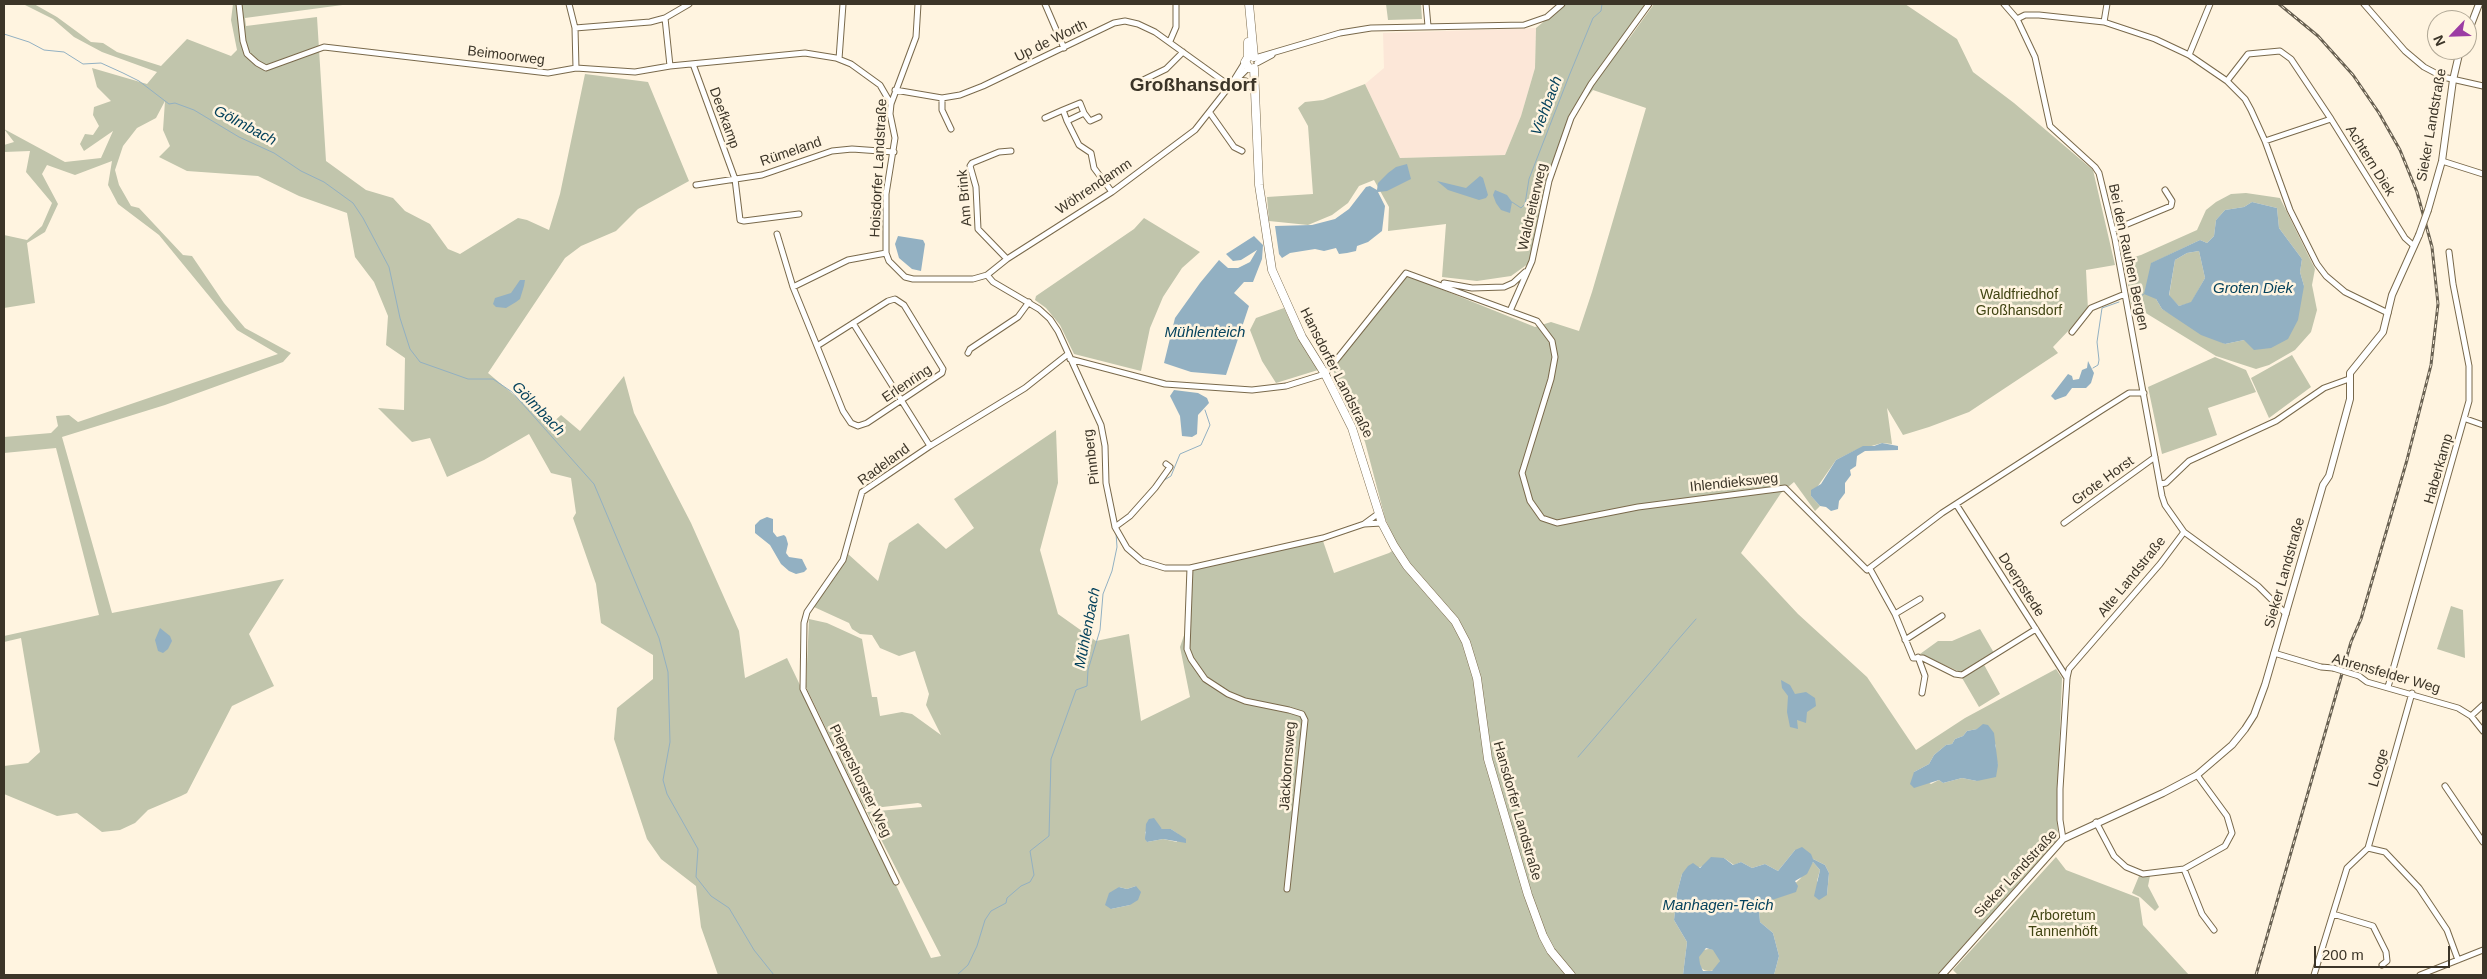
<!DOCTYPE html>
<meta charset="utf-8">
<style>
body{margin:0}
#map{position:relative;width:2487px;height:979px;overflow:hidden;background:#fff4e0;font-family:Arial,sans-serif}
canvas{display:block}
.frame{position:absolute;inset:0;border:5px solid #3c3528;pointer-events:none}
.north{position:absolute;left:2427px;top:10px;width:50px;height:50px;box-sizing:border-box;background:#fff4e0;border:1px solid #b1a896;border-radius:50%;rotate:246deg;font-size:14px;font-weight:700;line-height:20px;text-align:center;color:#3c3528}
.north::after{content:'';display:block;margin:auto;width:18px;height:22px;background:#9c3ca4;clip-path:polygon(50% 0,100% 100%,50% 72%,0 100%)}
.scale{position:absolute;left:2314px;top:946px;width:136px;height:22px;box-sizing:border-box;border:2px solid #3c3528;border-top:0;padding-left:6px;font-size:15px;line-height:18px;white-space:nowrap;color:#3c3528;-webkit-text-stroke:4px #fff4e0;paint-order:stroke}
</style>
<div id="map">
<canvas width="2487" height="979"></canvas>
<div class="frame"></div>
<div class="north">N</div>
<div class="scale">200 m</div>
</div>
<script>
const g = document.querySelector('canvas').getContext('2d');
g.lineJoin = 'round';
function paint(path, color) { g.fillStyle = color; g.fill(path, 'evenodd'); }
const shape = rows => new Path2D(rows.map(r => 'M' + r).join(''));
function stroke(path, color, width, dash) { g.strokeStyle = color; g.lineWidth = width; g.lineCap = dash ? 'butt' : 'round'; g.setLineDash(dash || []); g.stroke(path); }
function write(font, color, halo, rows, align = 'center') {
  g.font = font + ' Arial,sans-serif'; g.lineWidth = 5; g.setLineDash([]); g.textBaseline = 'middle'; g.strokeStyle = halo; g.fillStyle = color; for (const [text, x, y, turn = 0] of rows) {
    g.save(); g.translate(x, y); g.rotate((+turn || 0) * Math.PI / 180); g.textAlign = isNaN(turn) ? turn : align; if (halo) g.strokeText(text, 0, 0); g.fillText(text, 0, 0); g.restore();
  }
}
const medical = shape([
 [1536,28,1535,68,1521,116,1505,155,1400,158,1365,84,1384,68,1383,33]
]);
const green = shape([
 [23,4,34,4,57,17,91,42,103,43,117,52,161,66,187,39,231,56,237,50,231,20,233,4,350,4,245,18,246,26,317,17,326,161,366,190,393,198,405,211,430,224,448,249,460,254,518,218,527,220,549,230,560,194,585,74,648,82,689,181,638,209,616,231,581,246,565,258,488,373,550,425,561,415,580,431,624,376,634,413,691,523,739,631,745,678,787,658,931,958,941,956,867,812,922,807,921,804,918,803,865,809,806,687,809,619,827,623,862,639,872,697,877,697,880,716,902,712,912,714,941,735,926,705,929,694,915,651,899,656,880,648,872,635,860,634,852,629,849,623,814,607,846,561,848,554,878,581,889,543,918,523,946,549,974,528,954,499,1056,430,1058,483,1040,550,1058,614,1096,641,1129,634,1141,721,1190,697,1180,647,1190,618,1193,570,1323,541,1334,573,1389,553,1398,547,1385,518,1365,442,1333,370,1385,300,1406,275,1535,327,1551,322,1579,331,1592,292,1646,108,1593,90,1571,118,1560,146,1532,261,1511,276,1477,281,1442,277,1446,224,1388,231,1389,207,1374,180,1359,186,1348,203,1332,215,1308,225,1269,221,1267,197,1313,194,1308,126,1298,108,1305,102,1323,100,1365,84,1400,158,1505,155,1521,116,1535,68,1536,28,1565,4,1646,4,1625,35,1628,40,1654,4,1905,4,1957,39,1973,72,2014,103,2093,170,2115,265,2086,270,2088,310,2053,347,2058,353,1969,412,1929,427,1903,435,1887,408,1892,444,1882,443,1854,451,1836,460,1811,496,1820,506,1815,511,1794,482,1781,493,1741,553,1798,614,1867,677,1916,750,1965,718,2056,669,2062,678,2057,806,2058,839,1937,975,1774,975,1779,956,1773,933,1760,922,1759,910,1769,901,1782,895,1800,879,1813,862,1820,870,1817,881,1827,895,1829,873,1825,865,1795,850,1778,871,1765,864,1752,868,1741,862,1734,865,1724,858,1682,874,1677,893,1674,920,1687,942,1683,975,718,975,701,927,696,886,661,859,647,839,614,739,617,708,653,679,653,655,601,623,596,584,573,518,576,513,571,478,551,473,529,434,484,460,447,477,430,438,412,442,378,408,404,410,405,358,386,345,388,316,374,282,355,257,347,213,299,196,258,176,187,171,159,157,170,146,163,130,165,101,156,118,137,128,123,146,115,170,119,185,131,206,139,208,183,255,192,256,224,303,245,328,291,353,283,362,165,405,62,437,112,613,284,579,249,634,274,686,232,706,187,793,181,796,148,810,135,823,120,830,102,832,77,813,57,816,4,794,4,766,28,763,40,752,21,638,4,642,4,636,99,615,56,448,4,453,4,437,51,433,58,426,56,416,69,415,78,422,278,354,237,330,159,235,118,204,108,185,112,161,75,175,47,165,42,174,58,204,45,232,27,243,35,303,4,308,4,235,27,240,42,226,52,203,26,172,30,151,4,152,4,145,14,142,4,129,65,162,101,158,113,131,84,151,80,144,85,134,93,135,99,126,93,115,94,107,111,101,97,87,92,68,147,84,157,72,102,52,74,37,53,19],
 [1977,729,1993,739,1996,746,1995,756,1998,765,1977,781,1962,778,1943,783,1939,780,1931,784,1914,772,1929,764,1934,755,1946,745,1952,744,1955,739,1963,736,1967,731],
 [1156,825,1162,829,1171,829,1178,834,1177,842,1163,839,1147,842,1145,832],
 [1136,886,1130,905,1111,909,1119,887,1127,889],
 [1386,4,1421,4,1422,19,1388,20],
 [2246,193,2280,198,2315,269,2312,285,2317,310,2311,332,2295,350,2269,365,2256,369,2216,356,2131,304,2124,260,2141,255,2197,230,2206,210,2216,202,2231,194],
 [2252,202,2277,208,2279,228,2302,259,2300,272,2304,286,2244,340,2225,344,2162,309,2156,299,2152,263,2200,240,2207,243,2214,236,2216,220,2225,210,2244,207],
 [1144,218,1200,252,1182,268,1163,297,1150,328,1141,371,1074,354,1060,325,1046,308,1035,300,1036,296,1134,229],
 [2199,251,2205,278,2191,303,2179,306,2169,296,2175,260,2187,253],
 [1284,308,1299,340,1318,370,1276,383,1262,361,1250,330,1256,318],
 [2292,355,2311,387,2269,418,2251,378],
 [2215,357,2246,370,2256,392,2208,408,2217,435,2162,454,2148,387],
 [2451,606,2463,610,2465,658,2437,649],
 [1980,629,1994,653,1982,661,2000,694,1979,707,1958,671,1920,654,1938,641,1952,641],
 [2056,857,2066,870,2139,898,2143,925,2189,975,1958,975,1953,970],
 [2139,876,2150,876,2148,886,2159,907,2155,911,2140,897,2132,893],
 '1698 960a11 11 0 1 1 22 0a11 11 0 1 1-22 0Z'
]);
const water = shape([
 [1407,164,1411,179,1387,191,1378,192,1385,206,1382,231,1368,242,1357,246,1356,251,1347,253,1339,254,1336,248,1324,251,1315,249,1290,253,1282,258,1279,254,1275,226,1312,225,1335,219,1349,209,1366,187,1370,186,1377,190,1378,183,1388,173,1396,167],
 [1480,176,1483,178,1488,195,1486,198,1479,200,1448,190,1437,181,1466,188],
 [1495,190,1507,195,1512,202,1510,213,1501,210,1496,203,1493,195],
 [2252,202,2277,208,2279,228,2302,259,2300,272,2304,286,2298,320,2288,339,2271,348,2254,350,2244,340,2225,344,2201,335,2162,309,2156,299,2144,294,2151,263,2200,240,2207,243,2214,236,2216,220,2225,210,2244,207],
 [2199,251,2205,278,2191,302,2179,306,2169,295,2175,260,2187,253],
 [898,236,923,240,925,244,921,271,912,269,899,258,895,244],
 [1254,236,1263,245,1262,259,1253,282,1244,282,1234,293,1249,306,1226,375,1191,372,1164,363,1175,318,1200,283,1219,260,1228,268,1238,268,1250,262,1257,250,1241,260,1233,261,1226,254],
 [520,280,525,280,524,286,520,299,516,302,506,308,496,307,493,304,495,298,511,293],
 [2088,361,2094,373,2091,383,2086,388,2072,388,2066,396,2055,400,2051,396,2068,374,2072,376,2073,380,2079,379,2082,370,2087,368],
 [1174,390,1198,393,1207,398,1209,403,1198,415,1197,434,1192,437,1182,436,1180,416,1170,396],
 [1882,443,1898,446,1898,450,1865,451,1857,456,1856,466,1850,470,1851,475,1845,483,1845,493,1839,501,1838,509,1831,511,1826,507,1820,506,1811,496,1811,490,1821,484,1836,460,1863,446,1874,446],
 [767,517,773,519,773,532,777,537,784,535,786,537,788,544,786,553,789,557,802,559,807,569,804,572,796,574,789,571,781,564,770,545,755,533,755,525,760,520],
 [160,628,170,636,172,641,168,649,163,653,158,651,155,640],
 [1781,680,1790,685,1795,694,1806,692,1815,698,1816,706,1807,712,1806,723,1797,720,1798,729,1790,727,1787,712,1788,696,1782,688],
 [1983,724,1988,725,1994,733,1998,765,1996,777,1977,781,1962,778,1943,783,1939,780,1914,788,1910,784,1914,772,1929,764,1934,755,1946,745,1952,744,1955,739,1963,736,1967,731,1977,729],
 [1154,818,1162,829,1171,829,1186,839,1186,843,1163,839,1147,842,1145,839,1146,824,1149,819],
 [1802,847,1811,854,1813,859,1825,865,1829,873,1827,895,1819,900,1814,896,1820,870,1813,862,1807,874,1795,881,1798,886,1796,892,1769,901,1759,910,1760,922,1773,933,1779,956,1774,975,1683,975,1687,942,1674,920,1677,893,1682,874,1688,866,1693,863,1700,868,1711,857,1724,858,1733,865,1741,862,1752,868,1765,864,1778,871,1795,850],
 [1706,948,1713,950,1720,961,1712,971,1703,971,1700,964,1699,957],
 [1136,886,1141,892,1138,900,1130,905,1111,909,1105,905,1109,893,1119,887,1127,889]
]);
const stream = shape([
 [4,34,29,42,44,50,64,52,83,64,101,63,123,73,139,81,169,104,175,103,194,110,239,137,274,153,301,171,324,182,353,203,363,218,389,267,400,318,410,349,420,362,468,379,493,379,512,392,594,484,659,638,668,672,670,742,663,780,667,794,698,849,696,877,711,896,729,908,754,950,774,975],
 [1512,202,1521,208,1525,204,1529,179,1569,76,1593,18,1601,11,1602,4],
 [2141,296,2144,294],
 [2093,368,2098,365,2099,360,2097,342,2102,308,2119,302],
 [1161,482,1171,476,1180,454,1201,445,1210,425,1205,410],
 [1669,650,1696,619],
 [1578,757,1669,651],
 [957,975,968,965,977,946,985,920,991,911,1006,903,1007,898,1021,886,1030,882,1034,875,1030,851,1049,836,1051,759,1076,690,1087,686,1088,670,1100,630,1103,594,1112,571,1117,547,1116,533]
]);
const minor = shape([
 [239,4,243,41,247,54,257,63,266,68,324,47,548,73,576,68,635,72,670,66,805,53,836,58,851,64,880,85,891,104],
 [569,4,575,28,576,68],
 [918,4,916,37,891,104,890,114,895,138,886,194,886,253,889,261,905,277,913,279,973,279,987,275,1007,259,1112,192,1195,130,1232,83,1245,62],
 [1045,4,1064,48],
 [1426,4,1428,26],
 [2004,4,2017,19,2035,57,2050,126,2095,167,2099,173,2115,239,2162,496,2165,505,2184,532,2258,586,2286,614],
 [2364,4,2405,51,2424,67,2443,77,2483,86],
 [2017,19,2025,15,2039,15,2104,22,2155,39,2189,55,2227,81,2245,99,2251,110,2265,141,2290,210,2317,264,2326,276,2345,292,2388,313],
 [2104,22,2107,4],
 [575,28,650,22,665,18],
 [1170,41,1176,27,1176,4],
 [2189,55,2210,4],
 [1255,58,1340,33,1371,28,1524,25,1547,17,1562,4],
 [839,59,843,4],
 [1257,63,1272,55],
 [693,64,735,179,740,220,744,221,799,214],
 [670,66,665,18,689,4],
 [1238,80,1246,81,1251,87],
 [2227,81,2248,54,2280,51,2291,59,2331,119],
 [1233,83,1248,68],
 [1133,85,1166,69,1183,52],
 [895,90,942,98,960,95,983,86,1114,23,1125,21,1138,24,1155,32,1230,86],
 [942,98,942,110,951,129],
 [1063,110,1080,103,1084,113,1067,121,1079,145,1091,153,1094,168,1112,192],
 [1084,113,1090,121,1099,117],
 [1210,113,1234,147,1242,151],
 [1045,118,1063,110,1067,121],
 [2265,141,2331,119,2405,238,2414,246],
 [2442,161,2483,174],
 [696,185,762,175,832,151,852,149,894,152],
 [2113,230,2171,206,2172,201,2165,190],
 [777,234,793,287,817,346,843,411,851,423,858,426,867,423,942,373,943,369,904,305,895,299,888,301,817,346],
 [1007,259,978,229,976,187,970,166,972,163,999,152,1011,151],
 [987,275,993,282,1039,309,1050,319,1058,331,1101,425,1105,446,1106,483,1115,527,1127,548,1142,561,1165,568,1190,568,1323,538,1364,524,1382,523],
 [1444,283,1472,288,1504,287,1513,283,1525,272],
 [793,287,848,260,886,253],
 [1510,311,1532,261,1549,181,1571,118,1591,84,1649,4],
 [853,323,930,446],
 [2072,332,2091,308,2125,294],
 [968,353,970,349,1018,317,1029,302],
 [1070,359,1165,384,1252,390,1286,386,1325,374,1406,273,1537,321,1552,341,1555,357,1551,379,1522,473,1530,501,1542,518,1557,523,1638,507,1785,488,1867,570,1942,513,2102,410,2129,393,2144,393],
 [2466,419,2483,425],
 [2160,484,2166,483,2189,461,2276,421,2324,388,2349,379],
 [1956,504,2067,678],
 [2064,523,2155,457],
 [1364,524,1379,513],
 [1115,527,1130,516,1155,488,1170,467,1166,464],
 [1190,568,1187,649,1191,659,1205,679,1228,694,1245,701,1289,710,1302,714,1305,720,1287,889],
 [1870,569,1895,614,1913,658,1923,658,1955,674,1962,675,2036,629],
 [1895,614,1920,599],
 [1905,640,1942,616],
 [2274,653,2321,667,2333,668],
 [1918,657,1925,676,1922,693],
 [2359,676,2367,682,2458,708,2471,716,2483,731],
 [2388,687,2469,401,2469,366,2453,284,2449,252],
 [2471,716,2483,705],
 [2445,786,2483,842],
 [2096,822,2114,856,2126,867,2143,874,2184,869,2225,846,2232,833,2227,816,2197,775],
 [2063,839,2060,820,2060,789,2067,678,2069,669,2160,564,2184,532],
 [2368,848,2412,693],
 [2368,848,2385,852,2419,888,2447,930,2458,960],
 [2184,869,2202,914,2214,930],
 [896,882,803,689,804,623,807,612,843,560,862,492,930,446,1025,388,1068,354],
 [2333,914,2373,926,2386,952,2387,961,2382,965],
 [2314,975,2347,868,2368,848],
 [2420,975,2483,950]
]);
const tertiary = shape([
 [2467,35,2479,4],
 [2428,210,2442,161,2453,80,2460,50],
 [1942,975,2063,839,2163,793,2197,775,2232,745,2245,729,2254,715,2265,685,2323,485,2329,476,2350,399,2350,373,2383,332,2392,295,2419,235]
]);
const secondary = shape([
 [1249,4,1254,57],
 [1248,42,1248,57,1245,62,1249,68],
 [1254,68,1259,185,1272,270,1302,337,1325,374,1352,428,1382,523,1394,546,1407,566,1455,621,1466,642,1477,678,1488,759,1528,895,1543,936,1551,951,1571,975]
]);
const rail = shape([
 [2256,975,2351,642,2361,619,2407,460,2431,365,2438,304,2432,247,2417,192,2400,150,2379,113,2353,75,2318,36,2279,4]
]);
const minorBridge = shape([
 [2333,668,2359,676]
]);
const tertiaryBridge = shape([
 [2419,235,2428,210]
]);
const streetNames = [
 ["Up de Worth",1051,41,-26],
 ["Beimoorweg",506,56,7],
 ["Deefkamp",724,118,70],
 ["Sieker Landstraße",2432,125,-80],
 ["Rümeland",791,152,-19],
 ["Achtern Diek",2370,161,58],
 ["Hoisdorfer Landstraße",879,168,-87],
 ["Wöhrendamm",1094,187,-34],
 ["Am Brink",965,198,-95],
 ["Waldreiterweg",1533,207,-77],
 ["Bei den Rauhen Bergen",2128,257,78],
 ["Hansdorfer Landstraße",1336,373,63],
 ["Erlenring",907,384,-34],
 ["Pinnberg",1092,457,-97],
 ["Radeland",884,465,-36],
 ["Haberkamp",2439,469,-74],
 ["Grote Horst",2103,481,-36],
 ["Ihlendieksweg",1734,483,-6],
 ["Sieker Landstraße",2285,573,-74],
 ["Alte Landstraße",2132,577,-51],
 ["Doerpstede",2021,585,57],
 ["Ahrensfelder Weg",2386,674,16],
 ["Jäckbornsweg",1288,766,-86],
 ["Looge",2379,768,-74],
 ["Piepershorster Weg",860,781,64],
 ["Hansdorfer Landstraße",1517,811,74],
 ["Sieker Landstraße",2016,874,-47]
];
const parkNames = [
 ["Waldfriedhof",2019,295],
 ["Großhansdorf",2019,311],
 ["Arboretum",2063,916],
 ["Tannenhöft",2063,932]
];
const waterNames = [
 ["Viehbach",1547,106,-69],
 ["Gölmbach",245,126,28],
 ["Groten Diek",2253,289],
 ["Mühlenteich",1205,333],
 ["Gölmbach",538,409,46],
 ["Mühlenbach",1088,628,-79],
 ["Manhagen-Teich",1718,906]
];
const districtNames = [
 ["Großhansdorf",1193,86]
];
paint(medical, '#fce7d8');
paint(green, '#c1c5ac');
paint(water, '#92b0c2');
stroke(stream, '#92b0c2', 1);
stroke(minor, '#79694b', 7);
stroke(tertiary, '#79694b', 8);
stroke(secondary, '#79694b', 9);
stroke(minor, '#fff', 5);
stroke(tertiary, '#fff', 6);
stroke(secondary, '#fff', 8);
stroke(rail, '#696152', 3);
stroke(rail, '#fff4e0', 1, [4]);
stroke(minorBridge, '#79694b', 7, []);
stroke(tertiaryBridge, '#79694b', 8, []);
stroke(minorBridge, '#fff', 5);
stroke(tertiaryBridge, '#fff', 6);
write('14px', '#3c3528', '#fff4e0', streetNames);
write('14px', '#414513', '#fff4e0', parkNames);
write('italic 15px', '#05425c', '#fff4e0', waterNames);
write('bold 19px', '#3c3528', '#fff4e0', districtNames);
</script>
